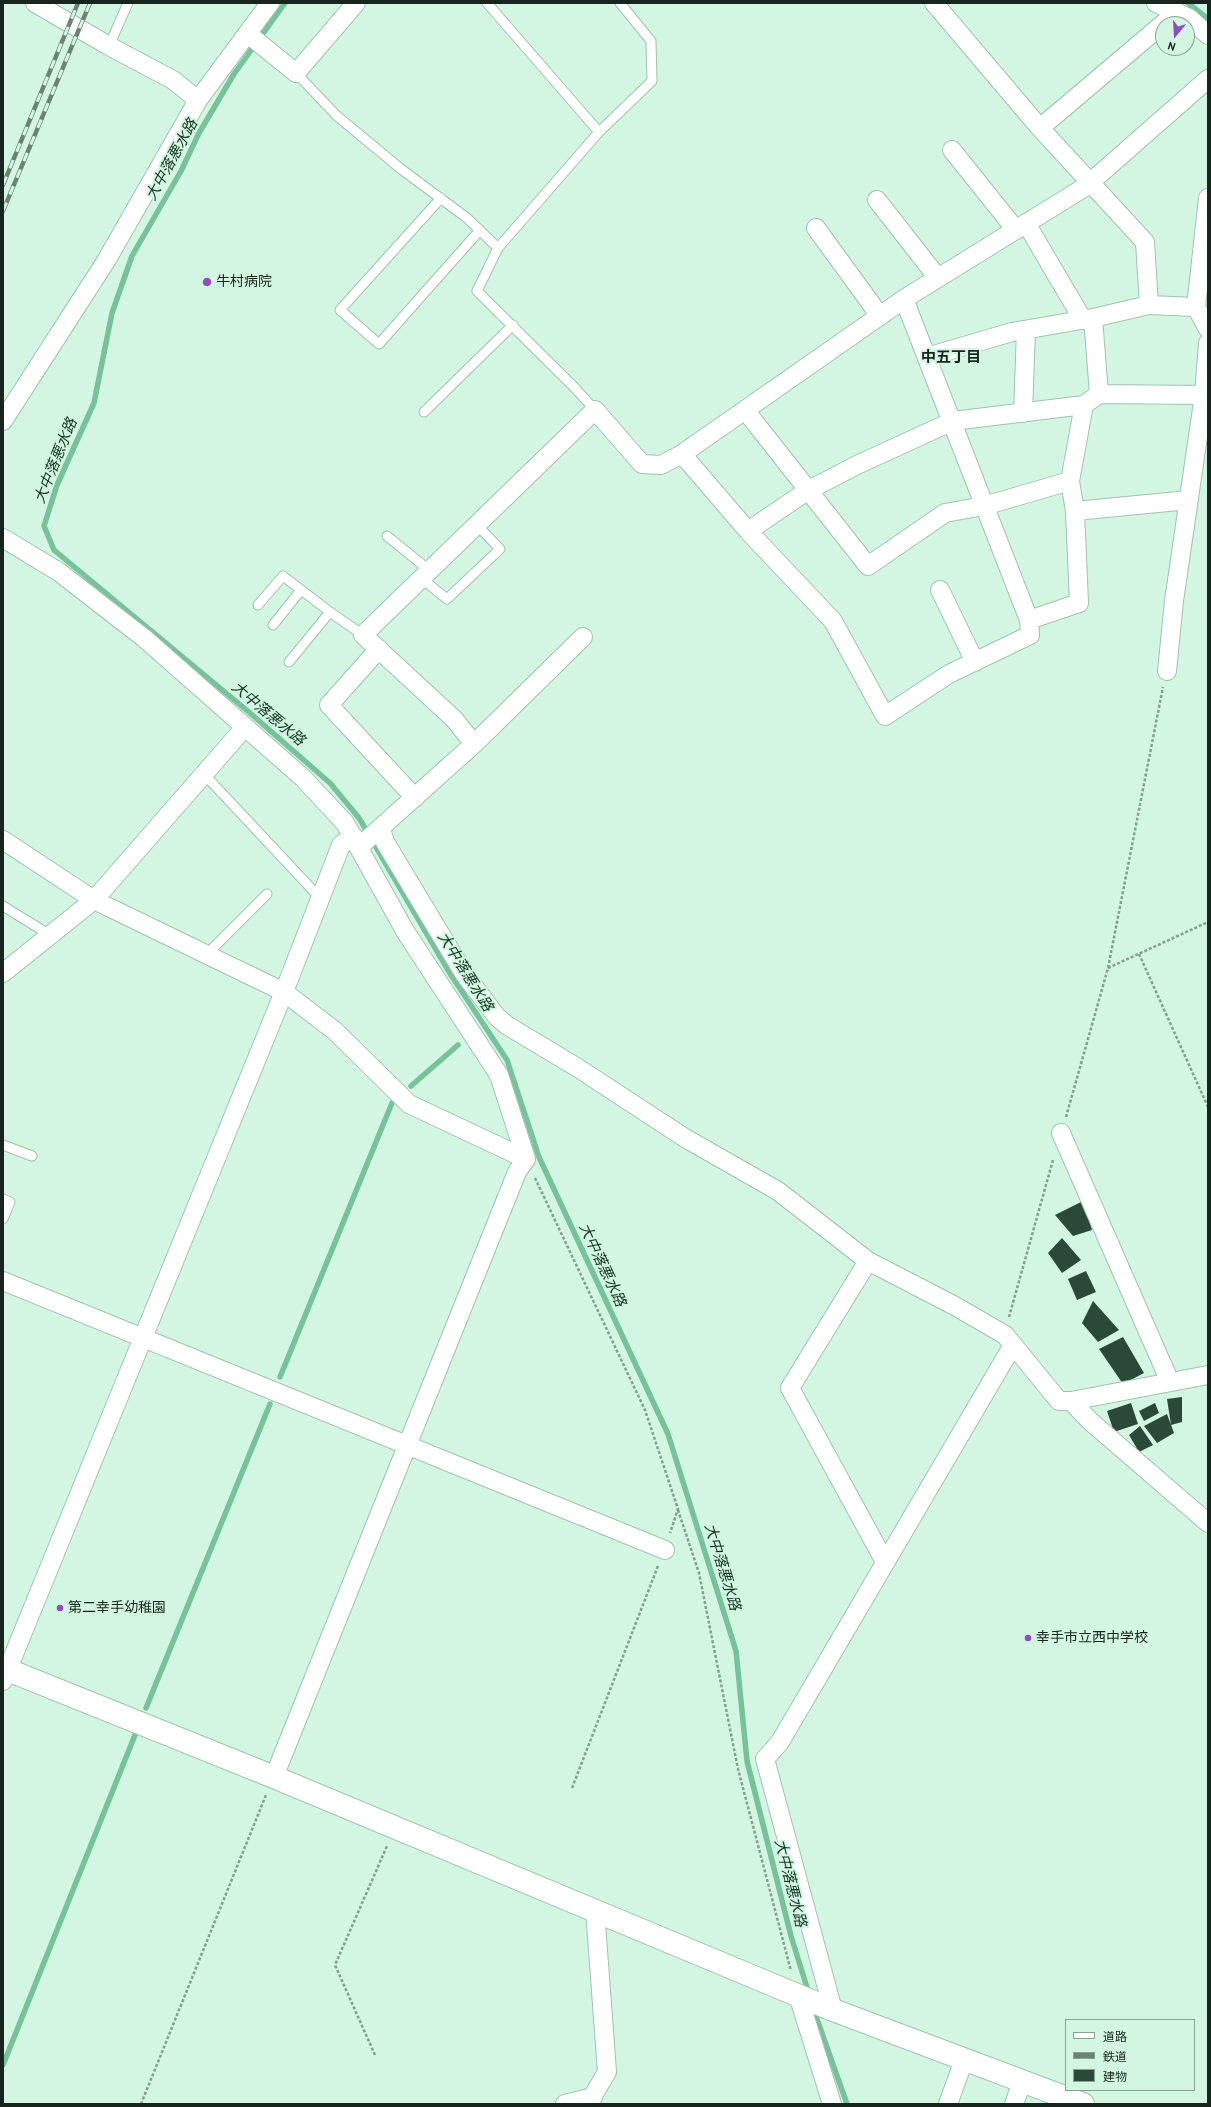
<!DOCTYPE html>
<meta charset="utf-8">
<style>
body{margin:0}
#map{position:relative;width:1211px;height:2107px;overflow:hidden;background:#d3f6e2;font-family:"PT Sans","Noto Sans JP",sans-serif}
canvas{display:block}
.frame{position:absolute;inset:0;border:4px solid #18251e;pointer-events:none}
.legend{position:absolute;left:1065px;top:2019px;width:130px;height:72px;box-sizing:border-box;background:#d3f6e2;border:1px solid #88a294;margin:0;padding:5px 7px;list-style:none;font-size:12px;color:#18251e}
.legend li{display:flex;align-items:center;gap:8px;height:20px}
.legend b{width:20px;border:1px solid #88a294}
.north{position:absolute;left:1155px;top:16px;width:40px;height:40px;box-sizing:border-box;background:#d3f6e2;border:1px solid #88a294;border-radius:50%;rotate:198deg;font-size:11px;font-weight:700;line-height:16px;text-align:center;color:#18251e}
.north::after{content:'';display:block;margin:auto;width:14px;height:18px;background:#924cbf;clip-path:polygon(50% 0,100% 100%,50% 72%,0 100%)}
</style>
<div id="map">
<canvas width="1211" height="2107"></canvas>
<div class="frame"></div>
<ul class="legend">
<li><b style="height:5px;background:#fff"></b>道路</li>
<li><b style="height:5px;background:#6b8275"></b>鉄道</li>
<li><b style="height:11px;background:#2b4939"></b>建物</li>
</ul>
<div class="north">N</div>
</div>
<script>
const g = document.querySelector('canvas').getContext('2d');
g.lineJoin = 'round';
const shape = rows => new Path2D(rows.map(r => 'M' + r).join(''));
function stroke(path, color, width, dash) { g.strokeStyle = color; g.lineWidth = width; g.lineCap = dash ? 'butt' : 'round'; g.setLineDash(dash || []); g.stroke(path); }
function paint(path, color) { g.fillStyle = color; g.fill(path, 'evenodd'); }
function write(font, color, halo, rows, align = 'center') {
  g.font = font + ' "PT Sans","Noto Sans JP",sans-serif'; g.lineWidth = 4; g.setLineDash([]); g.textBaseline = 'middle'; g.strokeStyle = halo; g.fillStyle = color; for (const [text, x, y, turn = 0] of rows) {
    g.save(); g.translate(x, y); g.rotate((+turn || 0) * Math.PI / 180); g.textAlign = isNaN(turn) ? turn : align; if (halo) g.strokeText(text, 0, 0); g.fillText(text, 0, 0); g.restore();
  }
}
const stream = shape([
 [285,3,234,74,199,133,181,171,132,256,112,313,94,403,57,485,44,526,54,550,250,713,330,783,359,818,451,975,507,1060,539,1157,668,1434,736,1651,747,1761,791,1936,809,1994],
 [1188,3,1208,19],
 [411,1086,458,1045],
 [280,1377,392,1103],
 [146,1708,270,1404],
 [813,2008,847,2104],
 [3,2065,135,1735]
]);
const building = shape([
 [1083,1201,1092,1230,1073,1236,1055,1215],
 [1062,1238,1081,1260,1062,1273,1048,1253],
 [1086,1271,1096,1292,1077,1300,1068,1279],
 [1093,1301,1119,1330,1098,1342,1082,1323],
 [1123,1337,1144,1373,1123,1384,1099,1349],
 [1182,1397,1182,1422,1171,1425,1167,1399],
 [1131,1403,1138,1424,1114,1432,1107,1411],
 [1155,1403,1159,1413,1144,1421,1139,1411],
 [1167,1414,1174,1433,1157,1443,1144,1426],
 [1140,1426,1153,1445,1139,1452,1129,1435]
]);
const path = shape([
 [1139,954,1208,1107],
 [1108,968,1208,922],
 [1066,1117,1108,968,1163,687],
 [535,1178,645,1410,678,1509,670,1533],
 [1009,1317,1053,1160],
 [678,1510,699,1573,738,1769,791,1971],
 [572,1788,658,1566],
 [375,2055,335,1965,387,1846],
 [141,2104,266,1795]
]);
const lane = shape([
 [487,3,599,132,498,248,477,291,573,386,595,410],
 [109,46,128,3],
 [296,73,337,116,401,169,467,218,498,248],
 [599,132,652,81,651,41,620,3],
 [441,198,340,310,379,344,480,230],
 [424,412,513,325],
 [387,536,429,570],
 [421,578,447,599,500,549,477,525],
 [258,605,283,576,330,612,363,635],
 [273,625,301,590],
 [289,662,330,612],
 [204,774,321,899],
 [3,906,50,935],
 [207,954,267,894],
 [3,1145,32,1156],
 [3,1199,10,1202,3,1219]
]);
const street = shape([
 [35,3,109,46,173,80,198,100,270,3],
 [934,3,1040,128,1145,242,1149,305,1196,307],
 [1156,3,1189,18,1208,35],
 [248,34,296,73,356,3],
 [1040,128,1177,12],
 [952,150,1016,230],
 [1208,198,1196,307,1208,329],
 [877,200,938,278],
 [1026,223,1083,320],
 [816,228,880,316],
 [904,299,1029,620,1079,603,1075,511,1070,481,1084,405],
 [1093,318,1149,305],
 [927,357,1012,332,1093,318,1099,394],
 [745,410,868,566,945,513,984,506,1070,481],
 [1023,413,1026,330],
 [3,421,106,261,198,100],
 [682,454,748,531,833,621,885,716,949,674,1030,635,1029,620],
 [1075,511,1189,500],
 [748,531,807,491,857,465,953,421,1084,405,1099,394,1204,395],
 [3,538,59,572,144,638,303,778,345,823,405,931,499,1075,526,1159],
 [940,590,975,662],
 [379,649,329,705,415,798],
 [1167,671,1174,601,1204,395,1208,343],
 [474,744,583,637],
 [381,829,385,842,465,975,497,1017,508,1026,578,1068,685,1138,778,1191,868,1261,955,1306,1005,1335,1059,1401,1071,1401,1208,1375],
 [3,840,94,900,284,992,335,1031,409,1104,526,1159,517,1172,274,1777],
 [359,847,474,744,454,719,363,635,595,410,642,464,661,465,682,454,904,299,1085,187,1208,79],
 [3,973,94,900,245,727],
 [1061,1133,1170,1382],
 [868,1261,790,1388,885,1562],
 [3,1281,665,1550],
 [1071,1401,1090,1421,1208,1523],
 [3,1681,284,992,341,845,353,836],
 [798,1995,832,2104],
 [833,2010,765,1759,780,1742,1013,1345],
 [565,2104,593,2097],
 [588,2104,607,2072,595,1910],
 [948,2104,964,2060],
 [1014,2104,1022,2082]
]);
const secondary = shape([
 [3,1668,274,1777,833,2010,1083,2104]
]);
const rail = shape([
 [3,185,78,3],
 [3,211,90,3]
]);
const markers = [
 [207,282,5,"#924cbf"],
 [60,1608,4,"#924cbf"],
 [1028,1638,4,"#924cbf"]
];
const poiNames = [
 ["牛村病院",216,282],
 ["第二幸手幼稚園",68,1608],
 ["幸手市立西中学校",1036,1638]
];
const waterNames = [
 ["大中落悪水路",172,160,-61],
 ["大中落悪水路",56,461,-68],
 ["大中落悪水路",268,714,40],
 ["大中落悪水路",465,972,58],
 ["大中落悪水路",602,1265,65],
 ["大中落悪水路",722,1567,73],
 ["大中落悪水路",790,1883,76]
];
const neighbourhoodNames = [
 ["中五丁目",951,358]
];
stroke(stream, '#76c29a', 5.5);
paint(building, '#2b4939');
stroke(lane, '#a1c2af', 11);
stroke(street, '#a1c2af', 20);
stroke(secondary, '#a1c2af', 24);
stroke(path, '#849e8f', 2.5, [3, 2]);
stroke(lane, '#fff', 9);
stroke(street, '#fff', 18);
stroke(secondary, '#fff', 22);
stroke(rail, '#6b8275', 4.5);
stroke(rail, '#d3f6e2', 3, [9]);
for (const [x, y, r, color] of markers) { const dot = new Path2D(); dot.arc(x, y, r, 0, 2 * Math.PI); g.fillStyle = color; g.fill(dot); stroke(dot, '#d3f6e2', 1.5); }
write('14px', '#18251e', '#d3f6e2', poiNames, 'left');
write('italic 15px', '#133524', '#d3f6e2', waterNames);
write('bold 15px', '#18251e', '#d3f6e2', neighbourhoodNames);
</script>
